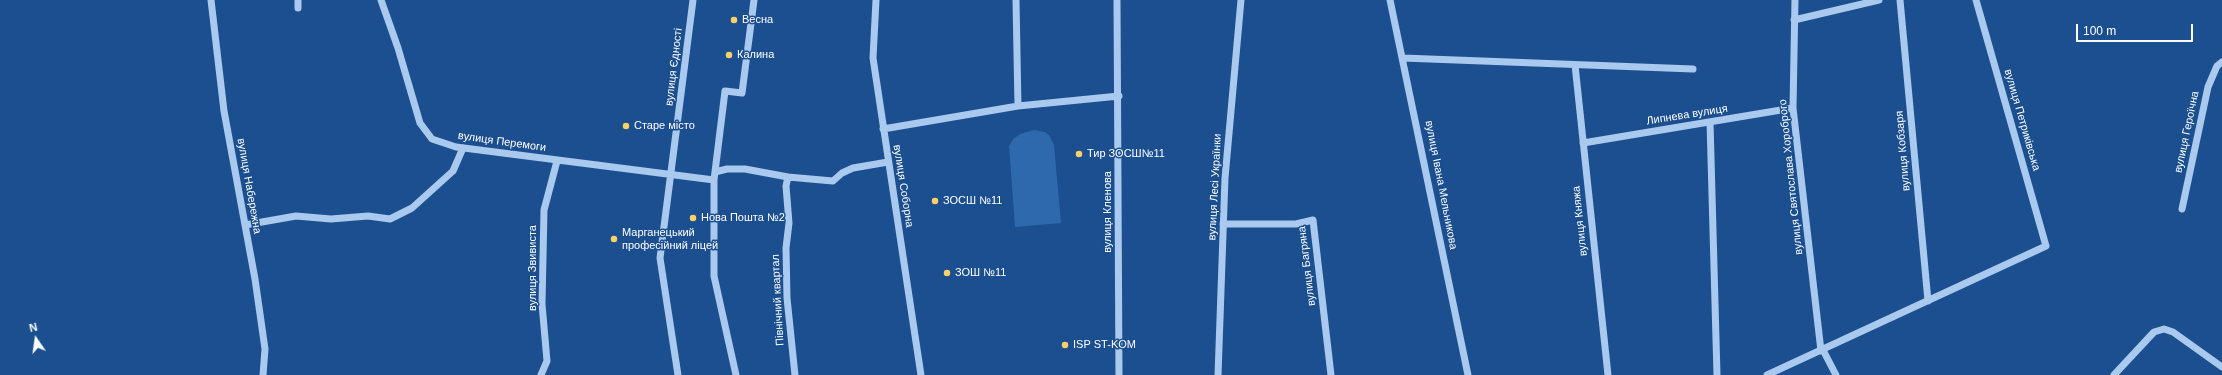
<!DOCTYPE html>
<meta charset="utf-8">
<style>
body{margin:0}
#map{position:relative;width:2222px;height:375px;overflow:hidden;background:#1b4f8f;font-family:Arial,sans-serif}
canvas{display:block}
.north{position:absolute;left:16px;top:319px;width:40px;height:40px;-webkit-text-stroke:3px #1b4f8f;paint-order:stroke;rotate:347deg;font-size:11px;font-weight:700;line-height:16px;text-align:center;color:#fff}
.north::after{content:'';display:block;margin:auto;width:14px;height:18px;background:#fff;clip-path:polygon(50% 0,100% 100%,50% 72%,0 100%)}
.scale{position:absolute;left:2076px;top:24px;width:117px;height:18px;box-sizing:border-box;border:2px solid #fff;border-top:0;padding-left:5px;font-size:12px;line-height:14px;white-space:nowrap;color:#fff;-webkit-text-stroke:3px #1b4f8f;paint-order:stroke}
</style>
<div id="map">
<canvas width="2222" height="375"></canvas>
<div class="north">N</div>
<div class="scale">100 m</div>
</div>
<script>
const g = document.querySelector('canvas').getContext('2d');
g.lineJoin = 'round';
function paint(path, color) { g.fillStyle = color; g.fill(path, 'evenodd'); }
const shape = rows => new Path2D(rows.map(r => 'M' + r).join(''));
function stroke(path, color, width, dash) { g.strokeStyle = color; g.lineWidth = width; g.lineCap = dash ? 'butt' : 'round'; g.setLineDash(dash || []); g.stroke(path); }
function write(font, color, halo, rows, align = 'center') {
  g.font = font + ' Arial,sans-serif'; g.lineWidth = 3; g.setLineDash([]); g.textBaseline = 'middle'; g.strokeStyle = halo; g.fillStyle = color; for (const [text, x, y, turn = 0] of rows) {
    g.save(); g.translate(x, y); g.rotate((+turn || 0) * Math.PI / 180); g.textAlign = isNaN(turn) ? turn : align; if (halo) g.strokeText(text, 0, 0); g.fillText(text, 0, 0); g.restore();
  }
}
const green = shape([
 [1034,130,1045,132,1049,135,1054,145,1061,223,1015,227,1009,146,1013,139,1020,134]
]);
const minor = shape([
 [211,0,224,111,255,279,265,349,263,375],
 [298,0,298,8],
 [381,0,398,48,420,123,432,139,456,147,714,180,725,91,742,93,754,0],
 [876,0,873,58,921,375],
 [1016,0,1018,106],
 [1117,0,1119,375],
 [1390,0,1468,375],
 [1795,0,1793,108,1821,351],
 [1900,0,1928,301],
 [1794,20,1879,0],
 [1403,58,1693,69],
 [1575,65,1608,375],
 [1710,122,1717,375],
 [883,129,1018,106,1119,96],
 [1583,143,1793,108],
 [715,172,727,169,745,169,788,177,833,181,842,173,853,168,888,162],
 [788,177,786,186,789,223,786,248,787,298,795,375],
 [714,180,714,276,736,375],
 [2182,209,2208,87,2217,66,2222,62],
 [1223,224,1296,224,1313,220,1331,375],
 [245,225,296,216,331,219,368,216,390,219,412,208,453,171,463,148],
 [1823,350,1836,375],
 [541,375,547,361,542,304,544,210,557,161],
 [678,375,660,258,693,0],
 [1218,375,1225,178,1241,0],
 [1767,375,2046,246,1976,0],
 [2114,375,2154,332,2164,329,2173,332,2222,367]
]);
const markers = [
 [734,20,4,"#ffd166"],
 [729,55,4,"#ffd166"],
 [626,126,4,"#ffd166"],
 [1079,154,4,"#ffd166"],
 [935,201,4,"#ffd166"],
 [693,218,4,"#ffd166"],
 [614,239,4,"#ffd166"],
 [947,273,4,"#ffd166"],
 [1065,345,4,"#ffd166"]
];
const poiNames = [
 ["Весна",742,20],
 ["Калина",737,55],
 ["Старе місто",634,126],
 ["Тир ЗОСШ№11",1087,154],
 ["ЗОСШ №11",943,201],
 ["Нова Пошта №2",701,218],
 ["Марганецький",622,233],
 ["професійний ліцей",622,246],
 ["ЗОШ №11",955,273],
 ["ISP ST-KOM",1073,345]
];
const streetNames = [
 ["вулиця Єдності",674,67,-83],
 ["Липнева вулиця",1687,115,-9],
 ["вулиця Петриківська",2022,120,74],
 ["вулиця Героїчна",2187,132,-78],
 ["вулиця Перемоги",502,142,8],
 ["вулиця Кобзаря",1903,151,-95],
 ["вулиця Святослава Хороброго",1791,177,-96],
 ["вулиця Івана Мельникова",1441,185,79],
 ["вулиця Набережна",249,186,80],
 ["вулиця Соборна",903,186,81],
 ["вулиця Лесі Українки",1215,187,-87],
 ["вулиця Кленова",1108,212,-90],
 ["вулиця Княжа",1580,221,-96],
 ["вулиця Багряна",1307,266,-97],
 ["вулиця Звивиста",533,268,-90],
 ["Північний квартал",778,300,-93]
];
paint(green, '#2e69ad');
stroke(minor, '#a9c9ee', 7);
for (const [x, y, r, color] of markers) { const dot = new Path2D(); dot.arc(x, y, r, 0, 2 * Math.PI); g.fillStyle = color; g.fill(dot); stroke(dot, '#1b4f8f', 1.5); }
write('11px', '#fff', '#1b4f8f', poiNames, 'left');
write('11px', '#fff', '#1b4f8f', streetNames);
</script>
